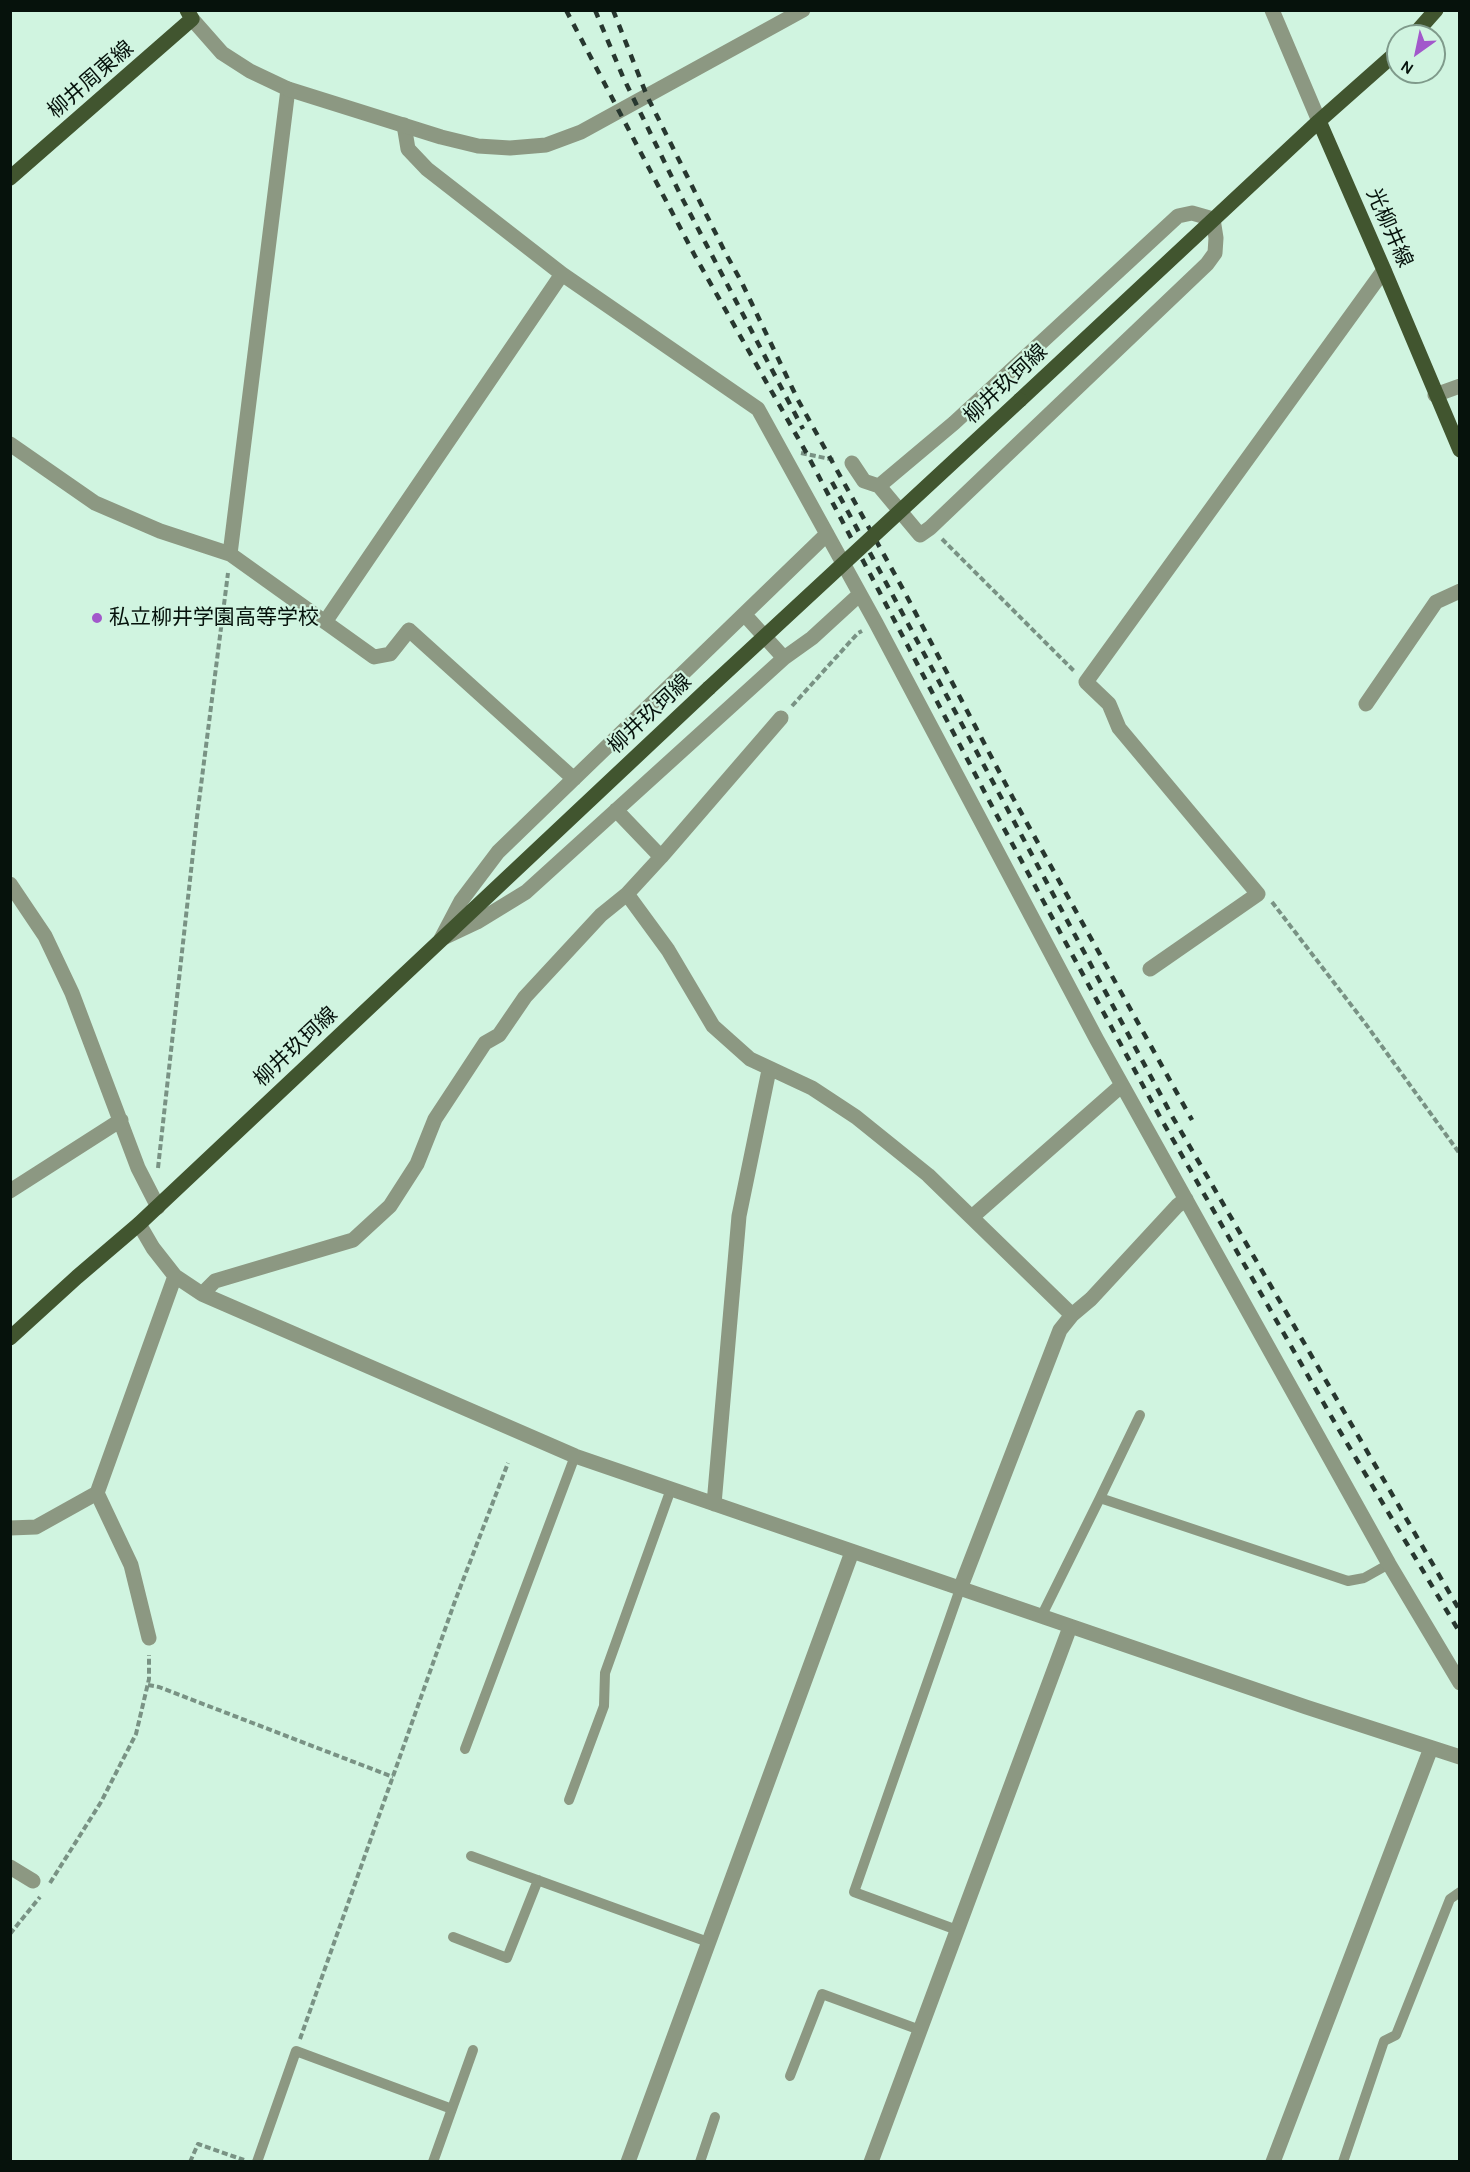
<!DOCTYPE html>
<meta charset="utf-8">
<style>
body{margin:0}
#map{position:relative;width:1470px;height:2172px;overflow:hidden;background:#d0f4e0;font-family:Karla,sans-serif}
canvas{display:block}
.frame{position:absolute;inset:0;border:12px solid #06120c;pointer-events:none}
.north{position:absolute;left:1386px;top:24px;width:60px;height:60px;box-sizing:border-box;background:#d0f4e0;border:2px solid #7f9a8b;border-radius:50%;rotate:213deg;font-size:16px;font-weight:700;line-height:24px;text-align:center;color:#06120c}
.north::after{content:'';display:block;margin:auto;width:21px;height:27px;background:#a258cb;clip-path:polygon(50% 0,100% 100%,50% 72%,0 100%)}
</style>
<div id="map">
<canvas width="1470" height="2172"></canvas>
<div class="frame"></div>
<div class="north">N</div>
</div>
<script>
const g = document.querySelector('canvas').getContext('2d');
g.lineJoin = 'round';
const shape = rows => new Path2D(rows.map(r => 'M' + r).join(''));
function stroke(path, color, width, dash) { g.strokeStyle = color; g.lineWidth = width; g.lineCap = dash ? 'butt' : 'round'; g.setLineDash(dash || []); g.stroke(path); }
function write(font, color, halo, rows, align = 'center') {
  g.font = font + ' Karla,"Noto Sans JP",sans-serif'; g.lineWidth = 4.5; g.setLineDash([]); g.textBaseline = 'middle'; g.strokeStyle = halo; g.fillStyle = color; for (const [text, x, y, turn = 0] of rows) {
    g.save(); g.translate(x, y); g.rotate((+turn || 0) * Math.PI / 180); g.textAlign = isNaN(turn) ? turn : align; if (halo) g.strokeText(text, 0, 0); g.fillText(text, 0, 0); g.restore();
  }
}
const path = shape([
 [801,453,835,460],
 [942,539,1074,671],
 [792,706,858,633,862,631],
 [1272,902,1365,1023,1460,1154],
 [158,1168,197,817,228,573],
 [148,1685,159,1687,393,1777],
 [50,1883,101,1802,136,1734,149,1679,149,1655],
 [10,1934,40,1897],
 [300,2039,455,1601,508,1463],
 [190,2162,198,2144,244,2160]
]);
const service = shape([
 [1140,1415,1100,1498,1348,1581,1364,1578,1389,1564],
 [1041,1617,1100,1498],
 [465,1749,575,1456],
 [569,1800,604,1706,605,1673,671,1489],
 [471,1856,708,1942],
 [957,1930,854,1892,960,1589],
 [453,1937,507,1958,538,1880],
 [790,2076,822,1994,920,2030],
 [257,2162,296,2051,452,2109],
 [433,2162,473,2050],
 [700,2162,715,2117],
 [1343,2162,1384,2041,1396,2035,1450,1899,1460,1892]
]);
const minor = shape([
 [404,125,408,149,427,169,562,274,758,409,876,623,1097,1040,1389,1564,1460,1683],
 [1435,395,1460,386],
 [10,444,95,503,160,531,230,554,374,657,390,654,409,630,574,779],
 [852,463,864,481,879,486,954,423,1178,216,1192,213,1213,219,1216,238,1215,253,1207,264,930,528,920,535,879,486],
 [827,534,498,852,461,901,441,939,477,922,526,892,784,658,812,638,860,594],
 [230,554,288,89],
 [744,614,784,658],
 [325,622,562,274],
 [661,857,781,718],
 [10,884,45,936,72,993,138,1168,158,1207],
 [627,894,668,950,713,1026,750,1059,812,1088,856,1117,928,1175,1072,1315],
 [1150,969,1258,894,1119,728,1109,704,1086,682,1384,270],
 [10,1191,121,1120],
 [972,1217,1122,1085],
 [139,1224,153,1248,175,1276,202,1294,575,1456,1306,1707,1460,1757],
 [202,1294,215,1281,353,1240,390,1206,417,1164,435,1119,485,1043,499,1035,525,997,601,915,627,894,661,857,616,810],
 [97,1493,131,1565,149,1638],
 [714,1504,739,1216,769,1070],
 [10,1528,36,1527,97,1493,175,1276],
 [960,1589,1060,1330,1072,1315,1091,1299,1177,1206,1186,1199],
 [10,1867,33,1881],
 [628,2162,852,1552],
 [871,2162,1070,1627],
 [1273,2162,1431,1748]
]);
const tertiary = shape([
 [1272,10,1319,121],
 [192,19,222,53,250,71,288,89,441,137,478,146,510,148,546,145,581,132,803,10],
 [1366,704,1436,602,1460,591]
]);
const primary = shape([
 [1413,36,1436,10],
 [1319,121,1384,270,1460,450],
 [10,178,192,19,187,10],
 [1020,400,1319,121,1398,51],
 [10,1338,77,1277,139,1224,709,688]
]);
const rail = shape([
 [566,10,695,256,807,454,994,810,1160,1117,1335,1423,1460,1633],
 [595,10,623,77,683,200,803,429],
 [613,10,647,96,726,254,741,281,798,400,904,591,1013,798,1192,1120],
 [832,482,1172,1116,1460,1611]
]);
const primaryBridge = shape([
 [709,688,1020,400]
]);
const markers = [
 [97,618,6,"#a258cb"]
];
const streetNames = [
 ["柳井周東線",91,80,-41],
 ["光柳井線",1389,228,66],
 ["柳井玖珂線",1006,384,-43],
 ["柳井玖珂線",650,714,-43],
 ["柳井玖珂線",296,1047,-43]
];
const poiNames = [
 ["私立柳井学園高等学校",109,618]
];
stroke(path, '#799284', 4, [6, 3]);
stroke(service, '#8c9882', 10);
stroke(minor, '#8c9882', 15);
stroke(tertiary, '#8c9882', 15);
stroke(primary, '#41552f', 15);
stroke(rail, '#27372f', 4.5, [8, 8]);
stroke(primaryBridge, '#41552f', 15);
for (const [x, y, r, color] of markers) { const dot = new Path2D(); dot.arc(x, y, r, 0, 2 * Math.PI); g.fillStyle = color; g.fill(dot); stroke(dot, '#d0f4e0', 2); }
write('21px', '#06120c', '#d0f4e0', streetNames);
write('21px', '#06120c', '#d0f4e0', poiNames, 'left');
</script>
